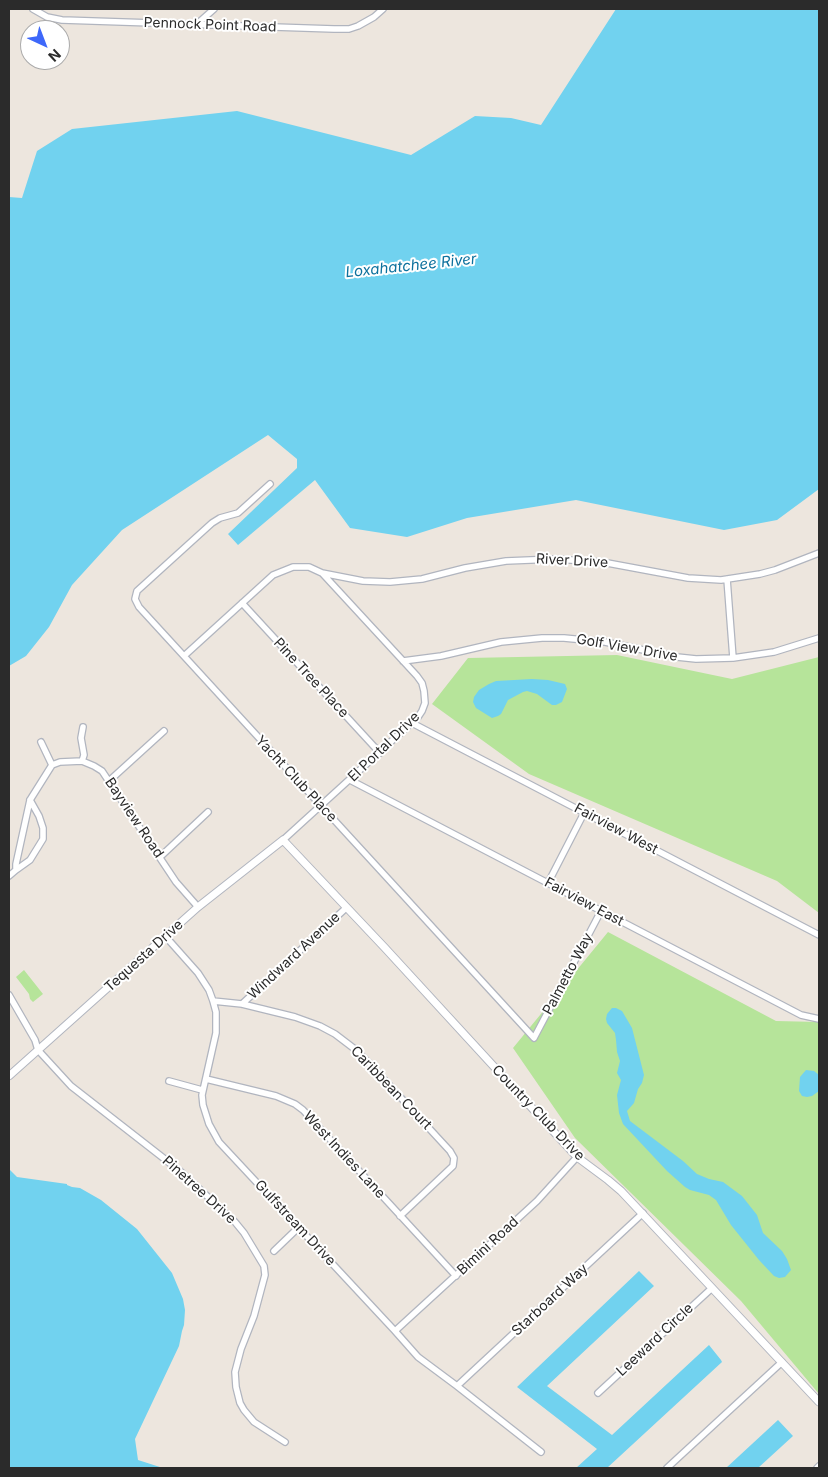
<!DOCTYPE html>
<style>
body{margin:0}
#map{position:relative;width:828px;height:1477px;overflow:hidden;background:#ede6de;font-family:Inter,sans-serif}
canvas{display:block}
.frame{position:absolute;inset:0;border:10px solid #2b2b2b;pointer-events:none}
.north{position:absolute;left:20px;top:20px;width:50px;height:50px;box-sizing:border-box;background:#fff;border:1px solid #aaa;border-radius:50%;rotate:137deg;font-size:14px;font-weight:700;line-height:20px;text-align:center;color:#2b2b2b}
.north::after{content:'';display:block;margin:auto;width:18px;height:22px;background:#3e68fa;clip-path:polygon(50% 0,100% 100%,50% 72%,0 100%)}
</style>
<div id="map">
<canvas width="828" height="1477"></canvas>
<div class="frame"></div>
<div class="north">N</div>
</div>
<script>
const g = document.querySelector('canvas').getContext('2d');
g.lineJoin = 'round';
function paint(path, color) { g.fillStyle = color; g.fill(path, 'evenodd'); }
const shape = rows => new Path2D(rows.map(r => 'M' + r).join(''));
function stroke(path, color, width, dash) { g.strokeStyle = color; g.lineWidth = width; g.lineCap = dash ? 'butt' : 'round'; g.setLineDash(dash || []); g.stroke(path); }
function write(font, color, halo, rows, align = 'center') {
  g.font = font + ' Inter,sans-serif'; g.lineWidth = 4; g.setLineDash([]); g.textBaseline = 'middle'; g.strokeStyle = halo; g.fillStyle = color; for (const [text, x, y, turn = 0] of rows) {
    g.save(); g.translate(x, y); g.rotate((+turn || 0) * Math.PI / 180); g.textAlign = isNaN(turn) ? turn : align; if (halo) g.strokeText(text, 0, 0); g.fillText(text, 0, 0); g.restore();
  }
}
const green = shape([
 [617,655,732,679,819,657,819,913,777,881,529,774,432,704,468,658],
 [608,932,776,1021,819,1022,819,1394,741,1301,575,1138,513,1048],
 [24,970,43,994,33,1002,30,999,29,994,16,977]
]);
const water = shape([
 [616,9,819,9,819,489,777,520,724,530,576,500,467,518,407,537,350,528,315,480,238,545,228,534,297,468,297,459,268,435,122,530,72,585,49,627,26,656,9,666,9,197,22,198,37,151,72,129,237,111,411,155,475,116,511,118,541,125],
 [532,679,548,680,565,684,567,689,562,702,556,705,552,705,537,694,527,691,523,692,508,700,501,714,498,716,492,718,476,708,473,702,474,697,479,690,489,684,496,681],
 [612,1008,616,1008,622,1011,632,1028,644,1075,642,1083,638,1089,634,1103,627,1111,630,1121,683,1161,697,1174,709,1179,723,1182,742,1196,757,1215,763,1233,782,1251,787,1259,791,1270,785,1277,779,1278,774,1276,759,1260,731,1225,716,1200,709,1195,690,1190,685,1187,667,1171,623,1124,619,1113,617,1095,621,1080,617,1073,620,1061,617,1052,616,1040,615,1033,607,1023,606,1019,607,1014],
 [806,1070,814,1071,819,1075,819,1091,812,1096,807,1097,802,1096,799,1091,800,1077],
 [9,1169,17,1177,67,1184,67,1185,72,1187,80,1188,101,1200,137,1229,172,1273,183,1299,185,1310,184,1325,182,1331,179,1346,135,1439,138,1460,163,1468,9,1468],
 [639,1271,654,1286,547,1386,612,1435,709,1345,721,1360,722,1362,607,1468,576,1468,597,1449,517,1387],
 [778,1420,793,1436,758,1468,726,1468]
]);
const minor = shape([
 [33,9,47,17,62,20,334,29,349,29,358,26,374,17,383,9],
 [197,24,214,9],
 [270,484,238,513,220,518,212,523,137,591,135,599,139,607,534,1038,601,911],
 [322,573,363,581,390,582,422,579,465,568,506,561,555,559,602,562,688,578,721,580,760,574,775,570,819,553],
 [727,579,733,658],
 [242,603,380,753],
 [184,656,273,575,293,567,309,567,322,573,417,676,422,683,424,691,425,703,422,711,418,717,283,840],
 [403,661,441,656,501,642,542,638,564,638,605,642,677,657,696,659,733,658,774,652,819,638],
 [412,723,819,935],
 [82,761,84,755,81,738,83,727],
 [52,765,60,762,82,761,94,766,102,771,176,882,198,907],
 [350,780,801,1015,819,1019],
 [109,781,164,731],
 [160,857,208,812],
 [16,870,30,860,43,839,43,828,39,816,30,800],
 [9,876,16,870,16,864,30,800,52,765,41,742],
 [548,883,584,813],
 [166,937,198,973,209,990,213,1001,216,1012,216,1033,202,1095,203,1105,209,1124,219,1142,395,1331,418,1357,457,1386,541,1452],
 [9,995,35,1040,38,1050,71,1086,180,1171,235,1222,244,1233,264,1266,265,1275,254,1316,241,1349,235,1372,236,1387,240,1403,244,1410,254,1422,285,1442],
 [213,1001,242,1004,295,1017,320,1026,335,1034,356,1050,368,1062,450,1151,454,1158,453,1166,400,1216],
 [242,1004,346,908],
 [206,1079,276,1096,295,1104,303,1110,456,1276],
 [169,1081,202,1090],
 [274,1251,299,1227],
 [395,1331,537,1201,577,1157],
 [457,1386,643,1213],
 [598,1393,712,1288],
 [667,1468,782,1362],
 [817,1468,819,1466]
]);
const tertiary = shape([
 [9,1076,198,907,283,840,385,948,577,1157,608,1180,621,1191,819,1402]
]);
const streetNames = [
 ["Pennock Point Road",210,25,2],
 ["River Drive",572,561,3],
 ["Golf View Drive",627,648,10],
 ["Pine Tree Place",311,678,47],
 ["El Portal Drive",384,747,-44],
 ["Yacht Club Place",296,779,47],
 ["Bayview Road",134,818,56],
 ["Fairview West",616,829,28],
 ["Fairview East",584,902,28],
 ["Tequesta Drive",144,956,-42],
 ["Windward Avenue",294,956,-43],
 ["Palmetto Way",568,974,-62],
 ["Caribbean Court",391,1088,46],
 ["Country Club Drive",538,1113,46],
 ["West Indies Lane",344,1155,47],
 ["Pinetree Drive",199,1190,42],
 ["Gulfstream Drive",295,1223,47],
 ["Bimini Road",488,1246,-43],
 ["Starboard Way",550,1300,-43],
 ["Leeward Circle",655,1340,-43]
];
const waterNames = [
 ["Loxahatchee River",411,266,-6]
];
paint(green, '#b6e49a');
paint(water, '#71d2ef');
stroke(minor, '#b1b5bf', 8);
stroke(tertiary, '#b1b5bf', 9);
stroke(minor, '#fff', 5.5);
stroke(tertiary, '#fff', 7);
write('14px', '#2b2b2b', '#fff', streetNames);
write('italic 15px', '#0d719d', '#fff', waterNames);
</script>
